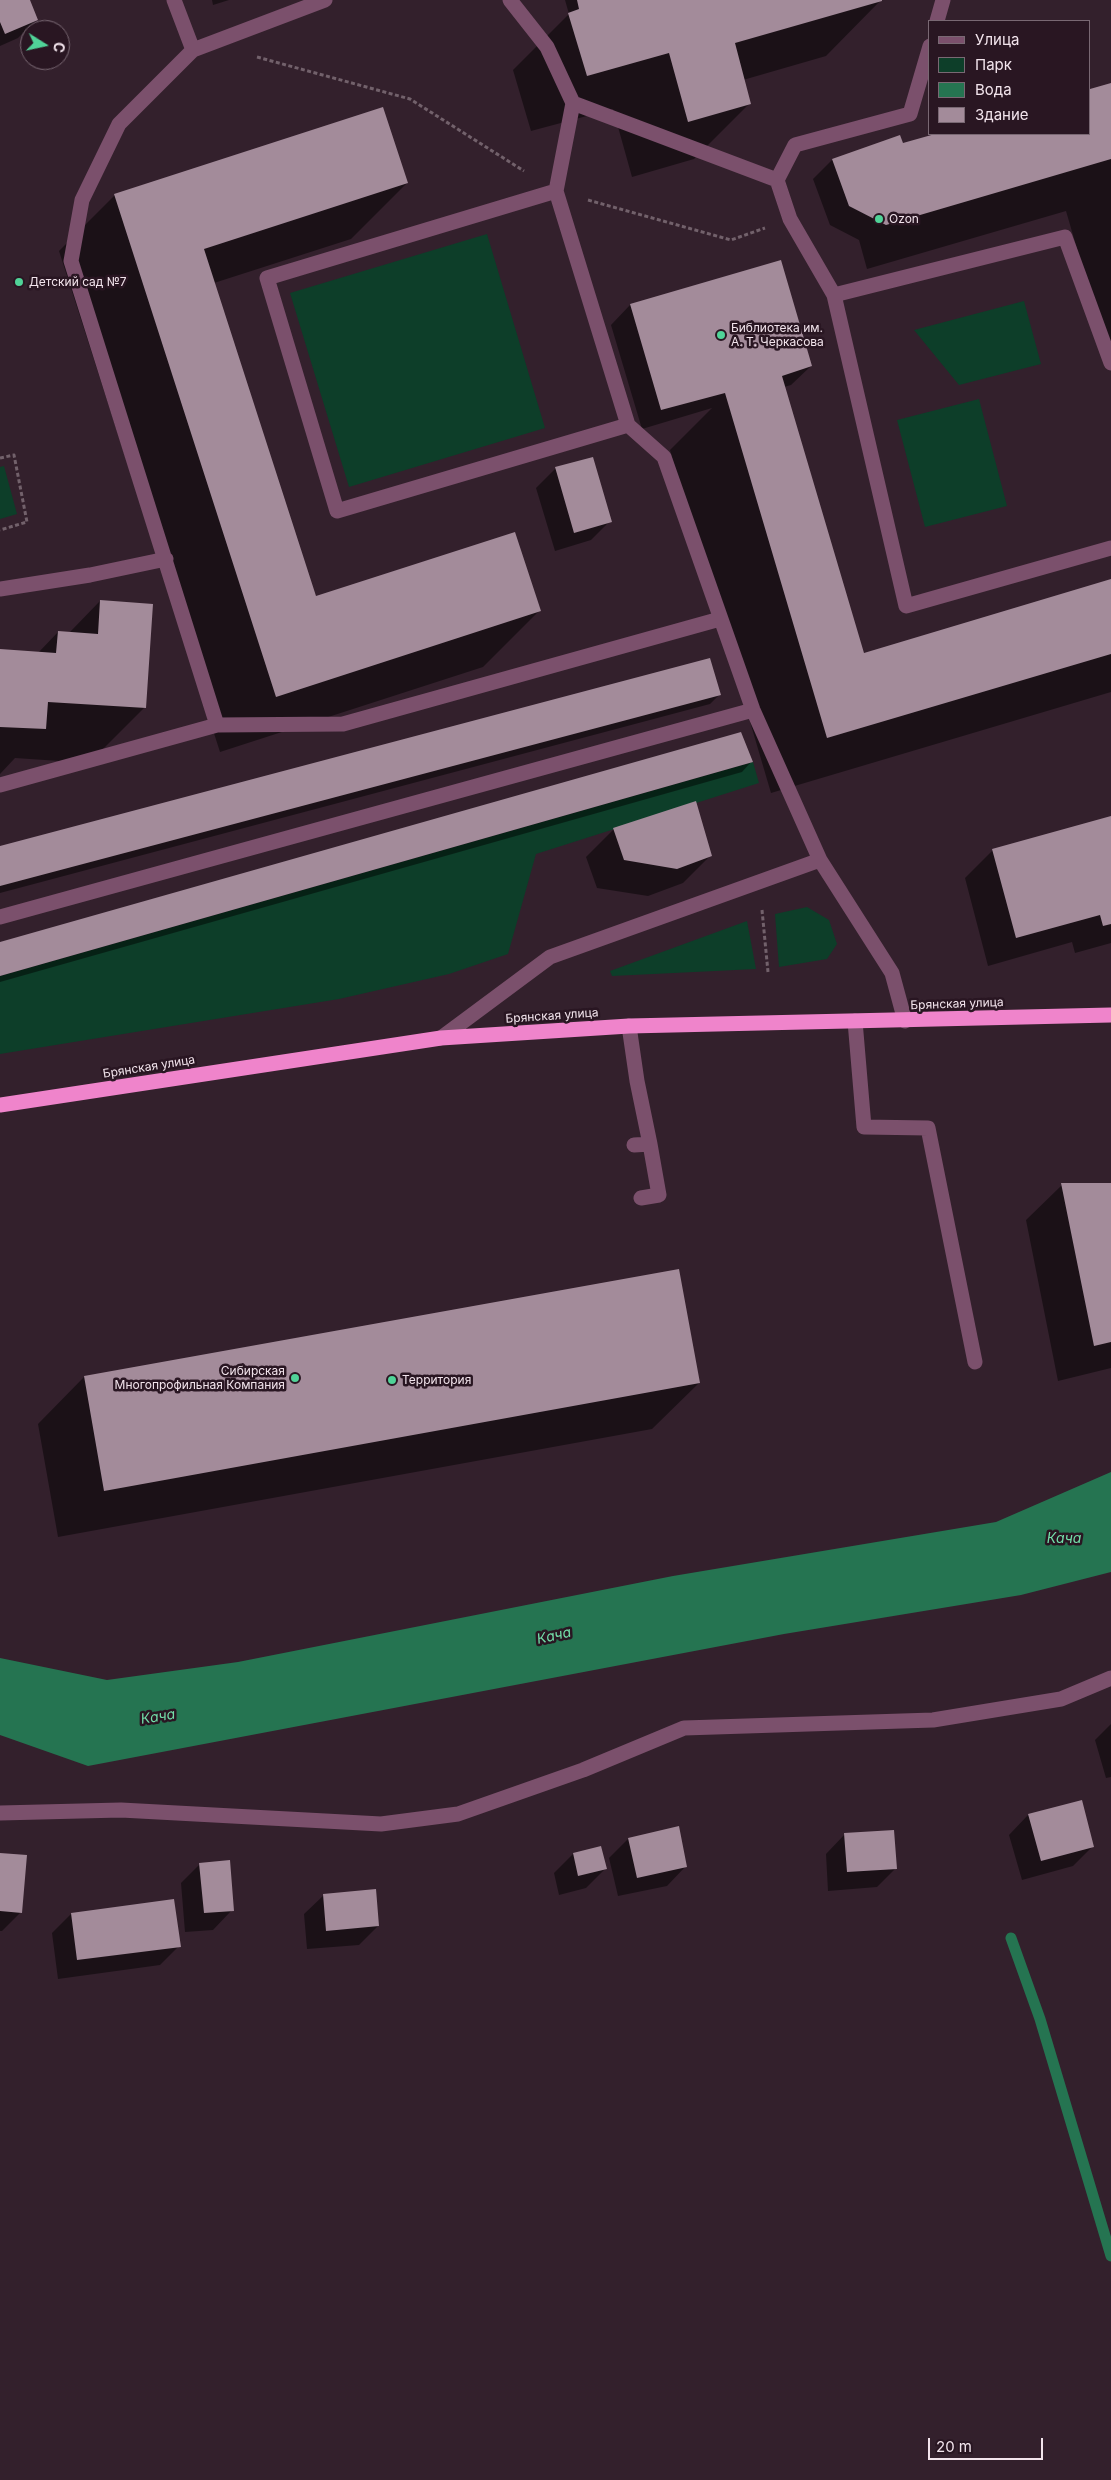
<!DOCTYPE html>
<meta charset="utf-8">
<style>
body{margin:0}
#map{position:relative;width:1111px;height:2480px;overflow:hidden;background:#33202c;font-family:Inter,sans-serif}
canvas{display:block}
.legend{position:absolute;left:928px;top:20px;width:162px;height:115px;box-sizing:border-box;background:#291622;border:1px solid #796873;margin:0;padding:6px 9px;list-style:none;font-size:15px;color:#f2e4ec}
.legend li{display:flex;align-items:center;gap:10px;height:25px}
.legend b{width:25px;border:1px solid #796873}
.north{position:absolute;left:20px;top:20px;width:50px;height:50px;box-sizing:border-box;background:#291622;border:1px solid #796873;border-radius:50%;rotate:100deg;font-size:14px;font-weight:700;line-height:20px;text-align:center;color:#f2e4ec}
.north::after{content:'';display:block;margin:auto;width:18px;height:22px;background:#50d398;clip-path:polygon(50% 0,100% 100%,50% 72%,0 100%)}
.scale{position:absolute;left:928px;top:2438px;width:115px;height:22px;box-sizing:border-box;border:2px solid #f2e4ec;border-top:0;padding-left:6px;font-size:15px;line-height:18px;white-space:nowrap;color:#f2e4ec;-webkit-text-stroke:4px #291622;paint-order:stroke}
</style>
<div id="map">
<canvas width="1111" height="2480"></canvas>
<ul class="legend">
<li><b style="height:6px;background:#7b506c"></b>Улица</li>
<li><b style="height:14px;background:#0d3e29"></b>Парк</li>
<li><b style="height:14px;background:#257451"></b>Вода</li>
<li><b style="height:14px;background:#a38b9a"></b>Здание</li>
</ul>
<div class="north">С</div>
<div class="scale">20 m</div>
</div>
<script>
const g = document.querySelector('canvas').getContext('2d');
g.lineJoin = 'round';
function paint(path, color) { g.fillStyle = color; g.fill(path, 'evenodd'); }
const shape = rows => new Path2D(rows.map(r => 'M' + r).join(''));
function stroke(path, color, width, dash) { g.strokeStyle = color; g.lineWidth = width; g.lineCap = dash ? 'butt' : 'round'; g.setLineDash(dash || []); g.stroke(path); }
function write(font, color, halo, rows, align = 'center') {
  g.font = font + ' Inter,sans-serif'; g.lineWidth = 5; g.setLineDash([]); g.textBaseline = 'middle'; g.strokeStyle = halo; g.fillStyle = color; for (const [text, x, y, turn = 0] of rows) {
    g.save(); g.translate(x, y); g.rotate((+turn || 0) * Math.PI / 180); g.textAlign = isNaN(turn) ? turn : align; if (halo) g.strokeText(text, 0, 0); g.fillText(text, 0, 0); g.restore();
  }
}
const green = shape([
 [487,234,545,428,349,487,290,293],
 [1024,301,1041,364,959,385,914,330],
 [979,399,1007,506,925,527,897,420],
 [4,466,17,514,0,519,0,467],
 [753,762,759,783,536,854,508,954,449,974,339,999,0,1054,0,976],
 [807,907,829,920,837,944,827,959,779,967,775,914],
 [747,921,756,969,612,976,610,971]
]);
const water = shape([
 [1111,1472,1111,1572,1021,1595,784,1634,88,1766,0,1735,0,1658,107,1680,238,1662,673,1576,996,1522]
]);
const shadow = shape([
 [0,0,29,0,37,19,18,38,0,46],
 [212,0,229,0,213,5],
 [565,0,881,0,826,56,743,80,750,103,694,159,632,177,613,109,531,131,513,70,569,14],
 [1111,84,1111,365,1066,211,867,269,859,240,830,225,813,179,832,160,899,136,903,144,940,134,1090,134,1090,90],
 [407,183,351,239,214,283,315,598,539,611,483,667,220,752,59,251,115,195],
 [630,305,811,366,791,385,784,387,863,654,1111,581,1111,692,771,793,670,450,712,408,642,429,611,325],
 [556,468,610,521,591,540,555,551,536,488],
 [100,601,145,707,89,763,15,758,0,774,0,650,38,653,58,632,69,633],
 [720,694,710,704,0,893,0,848],
 [751,762,742,772,0,982,0,943],
 [1111,817,1111,943,1075,953,1072,942,988,966,965,878,993,850],
 [614,829,711,855,683,883,648,896,597,888,586,857],
 [1111,1184,1111,1368,1058,1381,1026,1220,1062,1185],
 [84,1377,699,1383,652,1429,58,1537,38,1424],
 [1111,1724,1111,1777,1106,1778,1095,1740],
 [1028,1815,1093,1846,1073,1866,1022,1880,1009,1835],
 [845,1834,896,1868,877,1887,828,1891,826,1854],
 [628,1839,686,1866,667,1886,618,1896,609,1858],
 [600,1848,605,1869,586,1888,559,1895,554,1873,573,1854],
 [0,1854,21,1912,2,1931,0,1931],
 [200,1864,232,1910,213,1930,185,1932,181,1883],
 [324,1895,378,1926,359,1945,307,1949,304,1914],
 [71,1914,179,1946,160,1965,58,1979,52,1933]
]);
const stream = shape([
 [1011,1938,1040,2019,1111,2256]
]);
const building = shape([
 [0,0,30,0,38,20,5,34,0,22],
 [577,0,882,0,882,1,735,43,751,104,688,122,669,53,587,76,568,13,579,9],
 [1111,83,1111,159,886,225,849,206,832,159,900,135,903,143,935,134,1090,134,1090,89],
 [383,107,408,183,204,249,316,596,515,532,541,611,276,697,114,194],
 [781,260,812,366,782,376,864,653,1111,579,1111,654,827,738,725,393,661,410,630,304],
 [593,457,612,522,574,533,555,467],
 [100,600,153,604,146,708,48,702,46,729,0,727,0,649,56,653,58,631,98,634],
 [710,658,721,695,0,886,0,846],
 [741,732,753,762,0,976,0,942],
 [696,801,712,856,677,869,624,860,613,828],
 [1111,816,1111,924,1103,926,1100,915,1016,938,992,849],
 [1061,1183,1111,1183,1111,1342,1094,1346],
 [679,1269,700,1383,104,1491,84,1376],
 [1082,1800,1094,1847,1041,1861,1028,1814],
 [679,1826,687,1867,637,1878,628,1838],
 [894,1830,897,1869,847,1872,844,1833],
 [601,1846,607,1869,578,1876,573,1853],
 [0,1853,27,1855,22,1913,0,1911],
 [230,1860,234,1911,204,1913,199,1863],
 [376,1889,379,1926,326,1931,323,1894],
 [174,1899,181,1947,77,1960,71,1913]
]);
const path = shape([
 [257,57,410,99,524,171],
 [588,200,731,240,765,228],
 [0,458,14,455,27,522,0,530],
 [762,910,768,972]
]);
const minor = shape([
 [174,0,193,50,325,0],
 [510,0,547,47,573,103,556,191,628,425,664,457,753,710,820,860,892,973,905,1021],
 [937,21,943,0],
 [193,50,119,124,82,200,71,261,217,725,343,724,720,619],
 [573,103,777,180,790,219,834,295,1065,237,1111,363],
 [777,180,795,145,910,114,930,46],
 [556,191,267,278,337,511,628,425],
 [834,295,906,606,1111,548],
 [0,589,90,575,166,559],
 [0,785,217,725],
 [0,917,753,710],
 [855,1021,864,1127,928,1128,975,1362],
 [629,1026,637,1081,650,1144,634,1145],
 [441,1038,550,957,820,860],
 [641,1198,659,1195,650,1144],
 [0,1813,121,1810,381,1824,458,1814,583,1770,684,1728,933,1720,1061,1699,1111,1678]
]);
const highway = shape([
 [0,1105,441,1038,629,1026,1111,1015]
]);
const markers = [
 [879,219,5,"#50d398"],
 [19,282,5,"#50d398"],
 [721,335,5,"#50d398"],
 [295,1378,5,"#50d398"],
 [392,1380,5,"#50d398"]
];
const poiNames = [
 ["Ozon",889,219],
 ["Детский сад №7",29,282],
 ["Библиотека им.",731,328],
 ["А. Т. Черкасова",731,342],
 ["Сибирская",285,1371,"right"],
 ["Многопрофильная Компания",285,1385,"right"],
 ["Территория",402,1380]
];
const streetNames = [
 ["Брянская улица",957,1004,-2],
 ["Брянская улица",552,1016,-4],
 ["Брянская улица",149,1067,-9]
];
const waterNames = [
 ["Кача",1064,1539],
 ["Кача",554,1636,-13],
 ["Кача",158,1717,-9]
];
paint(green, '#0d3e29');
paint(water, '#257451');
paint(shadow, '#0007');
stroke(stream, '#257451', 11);
paint(building, '#a38b9a');
stroke(path, '#72616b', 3, [4, 2.5]);
stroke(minor, '#7b506c', 15);
stroke(highway, '#ef84cb', 15);
for (const [x, y, r, color] of markers) { const dot = new Path2D(); dot.arc(x, y, r, 0, 2 * Math.PI); g.fillStyle = color; g.fill(dot); stroke(dot, '#291622', 2); }
write('12px', '#f2e4ec', '#291622', poiNames, 'left');
write('12px', '#f2e4ec', '#291622', streetNames);
write('italic 14px', '#73dea9', '#291622', waterNames);
</script>
